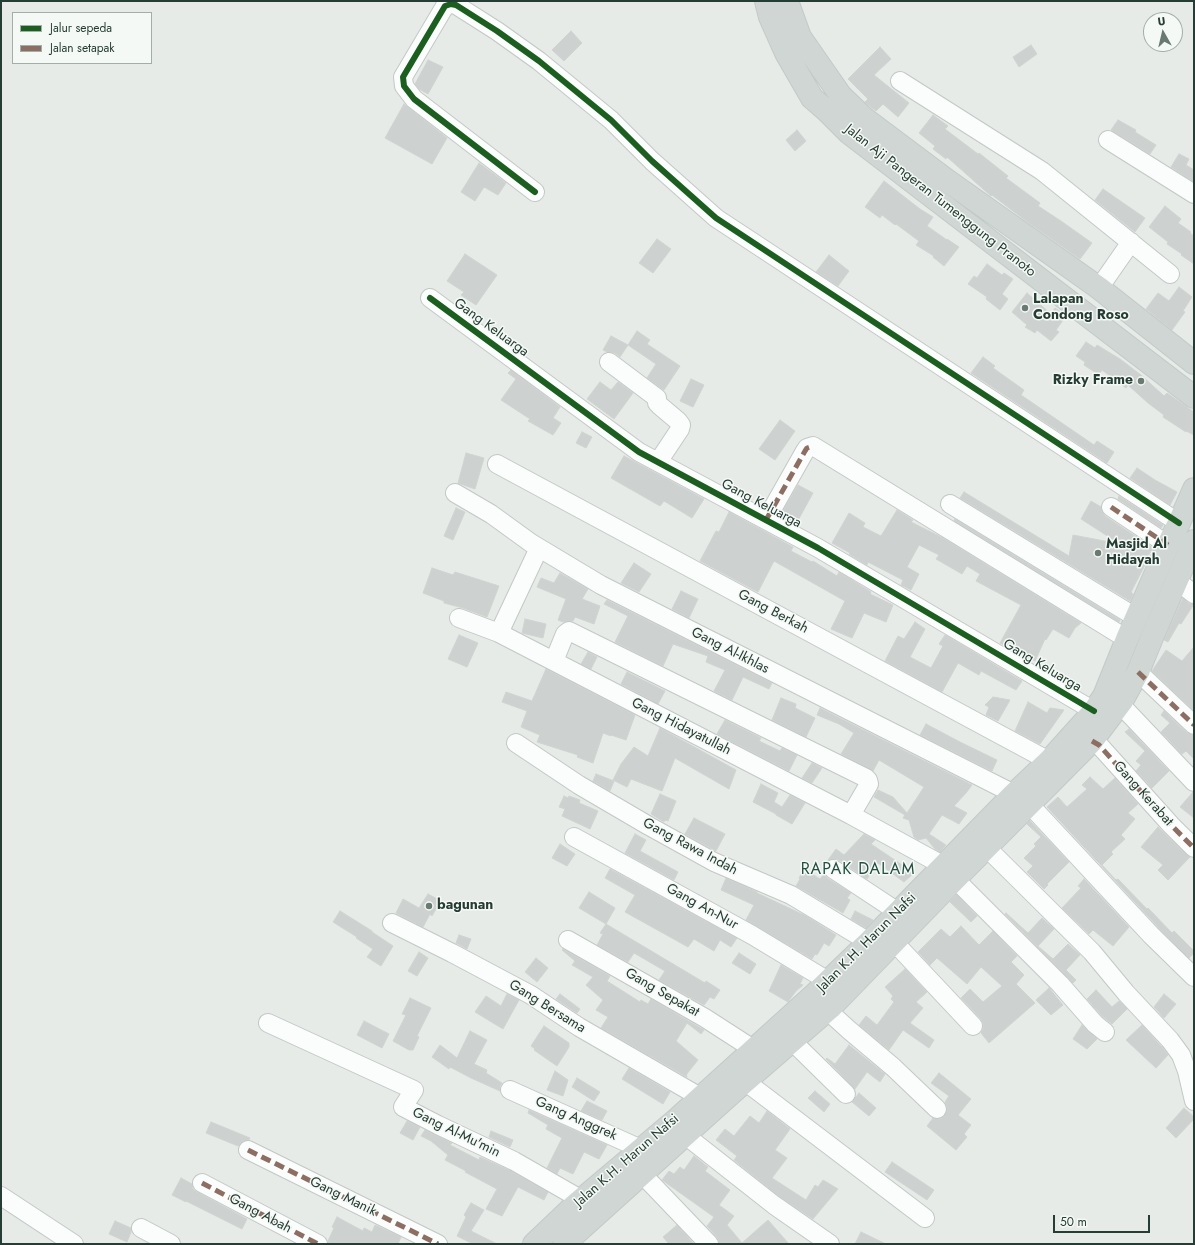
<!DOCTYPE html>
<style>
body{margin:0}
#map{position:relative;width:1195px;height:1245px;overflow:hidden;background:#e6ebe8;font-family:Jost,sans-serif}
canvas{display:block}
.frame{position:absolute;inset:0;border:2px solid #253d34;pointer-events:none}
.legend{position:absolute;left:12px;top:12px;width:140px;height:52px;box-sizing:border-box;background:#f5f9f6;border:1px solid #a2aea8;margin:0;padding:5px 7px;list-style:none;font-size:12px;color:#253d34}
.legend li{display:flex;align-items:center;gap:8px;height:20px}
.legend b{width:20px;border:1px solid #a2aea8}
.north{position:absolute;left:1143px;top:12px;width:40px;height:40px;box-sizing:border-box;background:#f5f9f6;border:1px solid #a2aea8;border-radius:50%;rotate:352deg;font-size:11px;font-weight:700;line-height:16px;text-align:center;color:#253d34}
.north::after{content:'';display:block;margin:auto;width:14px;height:18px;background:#697a73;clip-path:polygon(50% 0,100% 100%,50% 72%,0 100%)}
.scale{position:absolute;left:1053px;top:1215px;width:97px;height:18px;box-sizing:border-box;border:2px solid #253d34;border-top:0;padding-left:5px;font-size:12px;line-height:14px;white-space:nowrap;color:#253d34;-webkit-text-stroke:3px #f5f9f6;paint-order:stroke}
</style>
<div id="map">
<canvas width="1195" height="1245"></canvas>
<div class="frame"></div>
<ul class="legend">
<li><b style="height:5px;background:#1b5e20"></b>Jalur sepeda</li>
<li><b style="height:5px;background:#8d6e63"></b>Jalan setapak</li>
</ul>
<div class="north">U</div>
<div class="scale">50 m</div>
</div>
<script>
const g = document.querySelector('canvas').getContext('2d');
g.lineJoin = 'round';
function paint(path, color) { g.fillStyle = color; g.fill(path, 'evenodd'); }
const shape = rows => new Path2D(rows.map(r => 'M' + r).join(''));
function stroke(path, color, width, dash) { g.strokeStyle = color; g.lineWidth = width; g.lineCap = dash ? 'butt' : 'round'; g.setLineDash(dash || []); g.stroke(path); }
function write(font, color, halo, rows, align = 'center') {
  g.font = font + ' Jost,sans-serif'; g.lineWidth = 3; g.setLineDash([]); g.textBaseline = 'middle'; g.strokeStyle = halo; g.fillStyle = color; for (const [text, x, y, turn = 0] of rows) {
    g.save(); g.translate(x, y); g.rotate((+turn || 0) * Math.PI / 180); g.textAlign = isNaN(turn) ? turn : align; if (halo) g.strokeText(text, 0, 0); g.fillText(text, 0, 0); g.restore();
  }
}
const building = shape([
 [571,31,582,43,564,61,552,50,571,31],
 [1031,45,1037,54,1019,67,1013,57,1031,45],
 [880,47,891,59,874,75,909,103,898,117,883,104,876,111,872,108,865,102,868,99,848,79,880,47],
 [428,60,443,67,428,94,419,89,415,84,428,60],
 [404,104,447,138,432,164,385,138,404,104],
 [933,115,948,126,945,129,978,154,979,153,1008,176,1006,178,1040,203,1038,206,1061,221,1092,243,1080,259,1026,221,992,195,991,196,947,157,946,159,933,149,935,146,919,133,933,115],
 [1118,120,1136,130,1135,132,1156,145,1150,154,1111,130,1118,120],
 [797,130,806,141,795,151,786,140,797,130],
 [1179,154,1189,159,1186,165,1194,170,1194,182,1171,167,1179,154],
 [479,163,506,183,498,195,484,187,475,201,461,192,479,163],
 [884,181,920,209,933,217,927,226,947,240,947,239,959,247,944,266,933,257,934,256,916,245,919,241,896,224,895,225,882,215,880,218,865,207,884,181],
 [1103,189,1145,218,1135,232,1095,200,1103,189],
 [1165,206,1181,219,1178,223,1191,232,1190,233,1194,236,1194,264,1181,255,1182,254,1167,244,1168,242,1149,227,1165,206],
 [657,239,671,249,653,273,639,263,657,239],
 [465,254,497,275,476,305,461,295,464,292,447,281,465,254],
 [829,255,849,271,838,286,816,272,829,255],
 [987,264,1002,275,1004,273,1013,279,1002,294,1008,299,1000,310,986,299,987,297,968,284,974,276,977,278,987,264],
 [1179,287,1192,297,1183,311,1185,312,1172,330,1146,309,1158,293,1169,301,1179,287],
 [1027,293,1051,314,1055,308,1066,316,1056,330,1059,332,1051,341,1037,330,1035,333,1025,327,1027,325,1012,312,1027,293],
 [637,331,650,340,647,344,680,366,664,390,647,378,656,364,628,345,637,331],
 [611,336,628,345,620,357,615,353,611,352,607,352,603,350,611,336],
 [1086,342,1095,348,1097,345,1120,359,1141,375,1164,396,1167,393,1194,412,1194,435,1186,431,1186,432,1163,417,1164,415,1148,403,1128,385,1126,388,1102,370,1099,375,1084,365,1085,362,1076,356,1086,342],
 [983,357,995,366,993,368,1024,390,1021,395,1094,445,1097,441,1114,452,1107,463,971,373,983,357],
 [511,370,560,407,553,418,561,423,553,435,528,421,530,419,501,400,516,379,508,373,511,370],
 [691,379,704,385,693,407,680,401,691,379],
 [600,382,611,390,618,382,633,393,614,419,587,399,600,382],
 [780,420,795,431,775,460,759,449,780,420],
 [582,432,592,437,586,448,576,443,582,432],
 [466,453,484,458,475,489,458,483,466,453],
 [624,456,704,499,692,518,664,501,660,506,611,478,624,456],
 [1137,468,1155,480,1177,492,1170,505,1130,478,1137,468],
 [798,485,813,493,796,524,780,516,798,485],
 [964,492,1069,556,1073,535,1120,544,1081,519,1091,501,1101,507,1102,512,1105,516,1153,548,1143,564,1145,565,1131,592,1133,594,1130,601,960,498,964,492],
 [1119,496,1163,525,1161,528,1118,499,1119,496],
 [456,508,465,512,453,540,444,536,456,508],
 [897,510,913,520,911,522,943,538,1081,623,1075,628,1069,638,1053,629,1046,640,1045,639,1035,661,1000,643,1021,605,976,581,980,574,967,566,962,574,936,559,939,555,919,545,907,567,919,574,911,590,901,585,903,580,868,562,867,565,849,554,850,553,832,543,849,513,865,523,863,527,881,536,897,510],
 [729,512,793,547,791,551,812,562,813,561,837,576,839,572,871,592,870,594,893,605,886,622,864,613,852,638,831,629,845,601,774,561,758,592,700,561,716,531,719,532,729,512],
 [955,519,1120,620,1119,622,954,521,955,519],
 [634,563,651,574,639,592,621,583,634,563],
 [432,568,453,575,455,572,499,586,487,617,463,608,444,603,444,601,423,593,432,568],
 [560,573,588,589,582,599,600,606,594,624,575,617,573,621,568,621,563,622,558,620,566,599,537,587,541,578,554,583,560,573],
 [681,591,698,599,689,618,672,609,681,591],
 [1183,598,1188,603,1194,604,1181,624,1179,623,1168,642,1164,640,1183,598],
 [607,600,772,683,769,689,743,677,732,700,714,691,725,670,706,662,708,656,673,644,663,666,615,642,628,616,604,604,607,600],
 [525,619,546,624,543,638,522,633,525,619],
 [915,622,925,629,910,657,931,668,943,646,939,644,945,635,1022,681,1016,690,981,671,979,675,958,663,942,692,885,661,898,636,904,639,915,622],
 [459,635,478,643,467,667,448,659,459,635],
 [1194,647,1194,711,1152,671,1166,650,1182,661,1194,647],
 [588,652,597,657,591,669,581,664,588,652],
 [546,669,635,715,626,740,611,735,611,736,603,733,593,763,577,757,578,755,537,742,540,735,521,727,527,711,502,702,506,692,532,701,546,669],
 [627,672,665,691,658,704,621,684,627,672],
 [993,697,1010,700,998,721,986,715,989,707,985,705,993,697],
 [781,698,796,704,795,708,815,718,806,737,772,720,781,698],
 [1028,702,1047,713,1050,708,1064,710,1040,744,1015,731,1028,702],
 [820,708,972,785,966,793,954,806,967,813,959,824,942,815,929,834,946,845,940,852,935,849,926,838,918,840,914,837,909,820,903,818,905,815,874,797,878,790,893,797,907,813,924,787,879,760,873,771,841,754,854,733,839,724,817,715,820,708],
 [1164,711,1187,733,1194,735,1194,759,1186,751,1182,754,1161,732,1170,723,1161,715,1164,711],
 [725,720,761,738,759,741,780,751,782,748,797,755,789,771,717,734,725,720],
 [926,724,960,742,997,760,992,771,920,735,926,724],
 [660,728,736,770,729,789,675,758,662,791,631,779,627,787,613,780,621,764,634,747,648,756,660,728],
 [1129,729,1169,771,1152,788,1136,771,1141,765,1136,761,1145,751,1125,732,1129,729],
 [812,763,822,768,812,783,802,778,812,763],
 [596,774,614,781,610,791,593,781,596,774],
 [1090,777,1103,789,1115,778,1138,804,1128,813,1135,819,1121,835,1125,839,1111,852,1113,854,1102,865,1116,880,1118,879,1147,909,1148,908,1172,933,1174,931,1194,951,1194,953,1189,958,1159,928,1047,807,1058,797,1067,807,1087,789,1082,785,1090,777],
 [761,784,778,793,774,802,782,807,790,795,805,803,792,824,776,815,776,814,753,802,761,784],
 [1193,792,1194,792,1194,818,1180,807,1193,792],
 [660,794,676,801,668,821,665,820,664,822,651,814,660,794],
 [564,796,568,798,569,796,580,800,579,803,598,811,590,829,562,816,565,809,559,807,564,796],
 [694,818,725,834,716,851,685,834,694,818],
 [1030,821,1069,862,1047,884,1048,885,1044,889,1027,872,1033,866,1024,858,1036,846,1034,844,1041,837,1027,824,1030,821],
 [1158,827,1187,855,1190,857,1168,880,1158,870,1163,865,1141,847,1158,827],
 [635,834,646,840,640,851,678,872,674,880,625,853,635,834],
 [864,834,875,840,871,844,914,873,904,882,878,863,867,879,839,860,834,859,828,860,836,849,844,855,864,834],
 [560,844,575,854,567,866,552,858,560,844],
 [610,869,737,938,731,947,720,940,714,951,694,939,688,947,625,912,635,895,605,878,610,869],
 [804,869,820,879,824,874,827,878,851,893,847,898,850,900,843,913,796,886,800,879,799,878,804,869],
 [726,878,757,892,757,893,806,916,836,935,829,946,824,943,817,955,815,954,812,959,746,920,754,905,721,890,726,878],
 [1084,879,1129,927,1113,946,1093,930,1089,934,1062,908,1081,888,1078,886,1084,879],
 [589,892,615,908,606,924,579,908,589,892],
 [428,894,439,900,439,904,432,916,430,914,423,927,396,913,403,899,419,908,428,894],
 [957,895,977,916,971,922,950,902,957,895],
 [340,911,372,931,372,932,393,946,381,966,367,957,373,949,356,938,357,937,333,922,340,911],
 [855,911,873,920,866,928,851,919,855,911],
 [1006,913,1028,933,1042,918,1054,929,1038,946,1053,959,1068,944,1080,955,1066,970,1076,980,1073,983,1005,914,1006,913],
 [606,924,705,983,706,981,720,990,714,999,710,997,704,1005,659,980,665,971,634,953,628,962,597,945,603,934,600,933,606,924],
 [961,926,979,945,993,931,1017,956,1011,962,1024,975,1016,984,1035,1003,989,1043,981,1033,983,1029,983,1024,981,1019,961,998,970,989,983,1002,1002,986,981,967,967,984,937,958,930,965,918,952,941,929,950,937,961,926],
 [459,935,471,939,467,949,456,943,459,935],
 [563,949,610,976,607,981,640,1002,641,1000,648,1004,651,999,704,1030,701,1034,687,1023,676,1041,698,1060,686,1075,687,1076,687,1077,601,1028,608,1017,596,1010,603,1000,586,985,593,977,572,965,575,961,562,950,563,949],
 [419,952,428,958,417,976,408,971,419,952],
 [739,953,756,964,750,974,732,963,739,953],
 [536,958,548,968,537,982,525,972,536,958],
 [781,965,803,978,800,984,803,985,796,991,788,1002,769,991,781,965],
 [905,969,927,992,916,1002,923,1008,910,1023,934,1040,929,1048,903,1030,889,1050,859,1025,866,1016,877,1025,894,1002,891,999,893,996,885,987,905,969],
 [1049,988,1063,1005,1051,1015,1036,1000,1049,988],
 [1096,990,1112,1007,1119,1001,1127,1009,1112,1024,1102,1016,1087,999,1096,990],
 [507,994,519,1000,503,1029,475,1012,486,996,501,1006,507,994],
 [560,994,580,1009,577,1013,556,999,560,994],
 [1164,994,1176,1004,1164,1018,1154,1007,1164,994],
 [410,998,431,1008,417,1036,419,1037,413,1050,409,1050,393,1041,406,1015,402,1014,410,998],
 [364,1021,389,1034,382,1048,357,1035,364,1021],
 [1082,1025,1097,1039,1087,1049,1073,1039,1082,1025],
 [1142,1025,1162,1047,1168,1055,1156,1068,1126,1040,1142,1025],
 [544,1026,569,1043,569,1047,557,1066,534,1050,535,1049,531,1046,544,1026],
 [470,1031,487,1040,474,1064,487,1070,486,1073,502,1083,500,1086,500,1091,471,1078,450,1067,449,1069,432,1057,440,1045,457,1058,470,1031],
 [849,1045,885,1074,880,1082,867,1072,855,1089,826,1059,827,1058,835,1064,849,1045],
 [629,1068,670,1092,663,1104,622,1079,629,1068],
 [555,1071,568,1080,563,1096,547,1090,555,1071],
 [939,1073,971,1099,958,1115,971,1125,964,1134,967,1137,956,1150,927,1126,933,1118,940,1119,944,1116,947,1111,947,1106,945,1102,949,1096,931,1083,939,1073],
 [577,1078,600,1092,594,1101,572,1087,577,1078],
 [815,1091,830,1104,824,1112,808,1098,815,1091],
 [859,1093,876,1108,869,1116,852,1102,859,1093],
 [587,1101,607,1111,602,1120,581,1111,587,1101],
 [1184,1108,1194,1117,1194,1119,1176,1138,1166,1128,1184,1108],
 [529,1110,607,1145,599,1159,584,1152,573,1174,560,1168,557,1174,547,1168,562,1138,546,1129,548,1125,528,1113,529,1110],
 [767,1111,790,1129,775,1150,787,1158,772,1178,806,1200,815,1185,818,1187,823,1180,838,1189,813,1219,780,1197,734,1160,737,1156,716,1140,725,1129,734,1136,750,1116,759,1123,767,1111],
 [407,1121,420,1127,413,1140,400,1133,407,1121],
 [211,1122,250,1138,249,1140,243,1141,238,1146,206,1133,211,1122],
 [425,1130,452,1143,450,1145,479,1160,480,1157,509,1170,548,1192,544,1200,518,1187,502,1216,486,1209,497,1189,465,1172,466,1171,445,1160,448,1155,431,1141,421,1136,425,1130],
 [491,1131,513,1140,510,1147,489,1137,491,1131],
 [694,1156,708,1167,705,1171,730,1190,719,1205,734,1216,727,1225,742,1243,768,1220,789,1244,719,1244,717,1237,707,1226,714,1217,662,1180,669,1171,674,1174,680,1167,684,1170,694,1156],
 [892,1162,934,1190,927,1200,885,1172,892,1162],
 [181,1178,192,1184,193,1189,197,1192,247,1219,242,1229,186,1201,186,1202,172,1195,181,1178],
 [471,1203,484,1210,471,1231,497,1244,473,1244,457,1236,466,1217,464,1215,471,1203],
 [337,1217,363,1231,364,1228,372,1232,375,1225,401,1237,398,1244,328,1244,328,1241,334,1228,332,1227,337,1217],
 [115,1221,131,1228,131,1232,127,1242,109,1234,115,1221],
 [677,1225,694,1244,669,1244,663,1237,677,1225],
 [861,1232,886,1244,855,1244,861,1232]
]);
const minor = shape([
 [900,81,1042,171,1170,274],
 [1108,140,1194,194],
 [535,192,414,99,404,86,403,77,445,6,451,4,456,5,497,31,539,61,611,120,652,161,716,218,1179,523],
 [1099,288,1131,242],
 [430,298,639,452,818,548,1094,711],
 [609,362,657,398,657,403,659,405,678,421,681,425,680,429,658,462],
 [497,464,1049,761],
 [455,493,491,514,531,543,601,585,1014,794],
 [950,504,1137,618],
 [1111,507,1168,545],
 [766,520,805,451,807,448,813,446,1127,639],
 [539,548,499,633,851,815,944,866],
 [1177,581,1194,594],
 [459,618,499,633],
 [554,661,565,634,569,631,866,778,868,780,869,784,851,815],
 [1138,672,1194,725],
 [1120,704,1194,782],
 [1092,741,1099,745,1171,825,1194,848],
 [516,743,579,785,649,826,714,862,791,895,869,942],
 [1030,805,1151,935,1194,977],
 [574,837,752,935,828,981],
 [987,848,1092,952,1126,993,1170,1040,1181,1055,1187,1071,1194,1101],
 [833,869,898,912],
 [955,879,1060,984,1095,1024,1105,1032],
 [392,923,452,953,531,995,579,1027,700,1097],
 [568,940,705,1018,753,1049],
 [894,942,973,1026],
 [827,1010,849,1030,893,1067,937,1109],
 [268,1023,414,1090,403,1107,438,1125,514,1161,582,1200],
 [792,1041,846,1094],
 [746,1082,925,1218],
 [510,1090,641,1149],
 [685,1135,774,1205,830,1244],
 [248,1150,438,1244],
 [642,1174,709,1244],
 [202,1183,318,1244],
 [1,1196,74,1244],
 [141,1228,171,1244]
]);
const major = shape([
 [766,1,770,17,786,53,812,98,827,111,849,133,1194,397],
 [787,1,800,37,841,96,864,118,948,181,1099,288,1194,363],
 [534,1244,574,1206,676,1120,814,995,869,942,1014,794,1049,761,1094,711,1104,696,1127,639,1168,545,1179,523,1194,489],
 [564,1244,735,1090,830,1008,955,879,1092,741,1122,701,1138,672,1153,635,1194,541]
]);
const quiet = shape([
 [1111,507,1168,545],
 [766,520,805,451,807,448,813,446],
 [1138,672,1194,725],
 [1092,741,1099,745,1171,825,1194,848],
 [248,1150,438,1244],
 [202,1183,318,1244]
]);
const cycleway = shape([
 [535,192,414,99,404,86,403,77,445,6,451,4,456,5,497,31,539,61,611,120,652,161,716,218,1179,523],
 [430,298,639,452,818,548,1094,711]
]);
const markers = [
 [1025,308,4,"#697a73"],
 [1141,381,4,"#697a73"],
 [1098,553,4,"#697a73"],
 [429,906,4,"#697a73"]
];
const streetNames = [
 ["Jalan Aji Pangeran Tumenggung Pranoto",940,201,38],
 ["Gang Keluarga",491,328,36],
 ["Gang Keluarga",761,504,28],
 ["Gang Berkah",773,612,28],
 ["Gang Al-Ikhlas",730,651,27],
 ["Gang Keluarga",1042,666,31],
 ["Gang Hidayatullah",681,727,27],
 ["Gang Kerabat",1143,794,48],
 ["Gang Rawa Indah",690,847,28],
 ["Gang An-Nur",702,907,29],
 ["Jalan K.H. Harun Nafsi",867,943,-45],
 ["Gang Sepakat",662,993,30],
 ["Gang Bersama",547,1007,32],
 ["Gang Anggrek",576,1119,24],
 ["Gang Al-Mu'min",456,1133,26],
 ["Jalan K.H. Harun Nafsi",627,1161,-41],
 ["Gang Manik",343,1197,26],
 ["Gang Abah",260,1214,28]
];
const poiNames = [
 ["Lalapan",1033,300],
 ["Condong Roso",1033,316],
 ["Rizky Frame",1133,381,"right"],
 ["Masjid Al",1106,545],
 ["Hidayah",1106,561],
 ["bagunan",437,906]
];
const quarterNames = [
 ["RAPAK DALAM",858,870]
];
paint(building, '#cdd2d0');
stroke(building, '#cfd4d1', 1);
stroke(minor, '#c3c8c5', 20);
stroke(major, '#c2cac7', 24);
stroke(minor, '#fbfcfc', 18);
stroke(major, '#cfd6d3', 22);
stroke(quiet, '#8d6e63', 5, [10, 5]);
stroke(cycleway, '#1b5e20', 6);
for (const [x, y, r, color] of markers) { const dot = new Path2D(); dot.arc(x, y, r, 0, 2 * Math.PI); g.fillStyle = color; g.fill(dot); stroke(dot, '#f5f9f6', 1.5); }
write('14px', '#253d34', '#f5f9f6', streetNames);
write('bold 14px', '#253d34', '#f5f9f6', poiNames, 'left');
g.letterSpacing = '1px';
write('16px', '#224e3f', '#f5f9f6', quarterNames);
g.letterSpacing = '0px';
</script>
